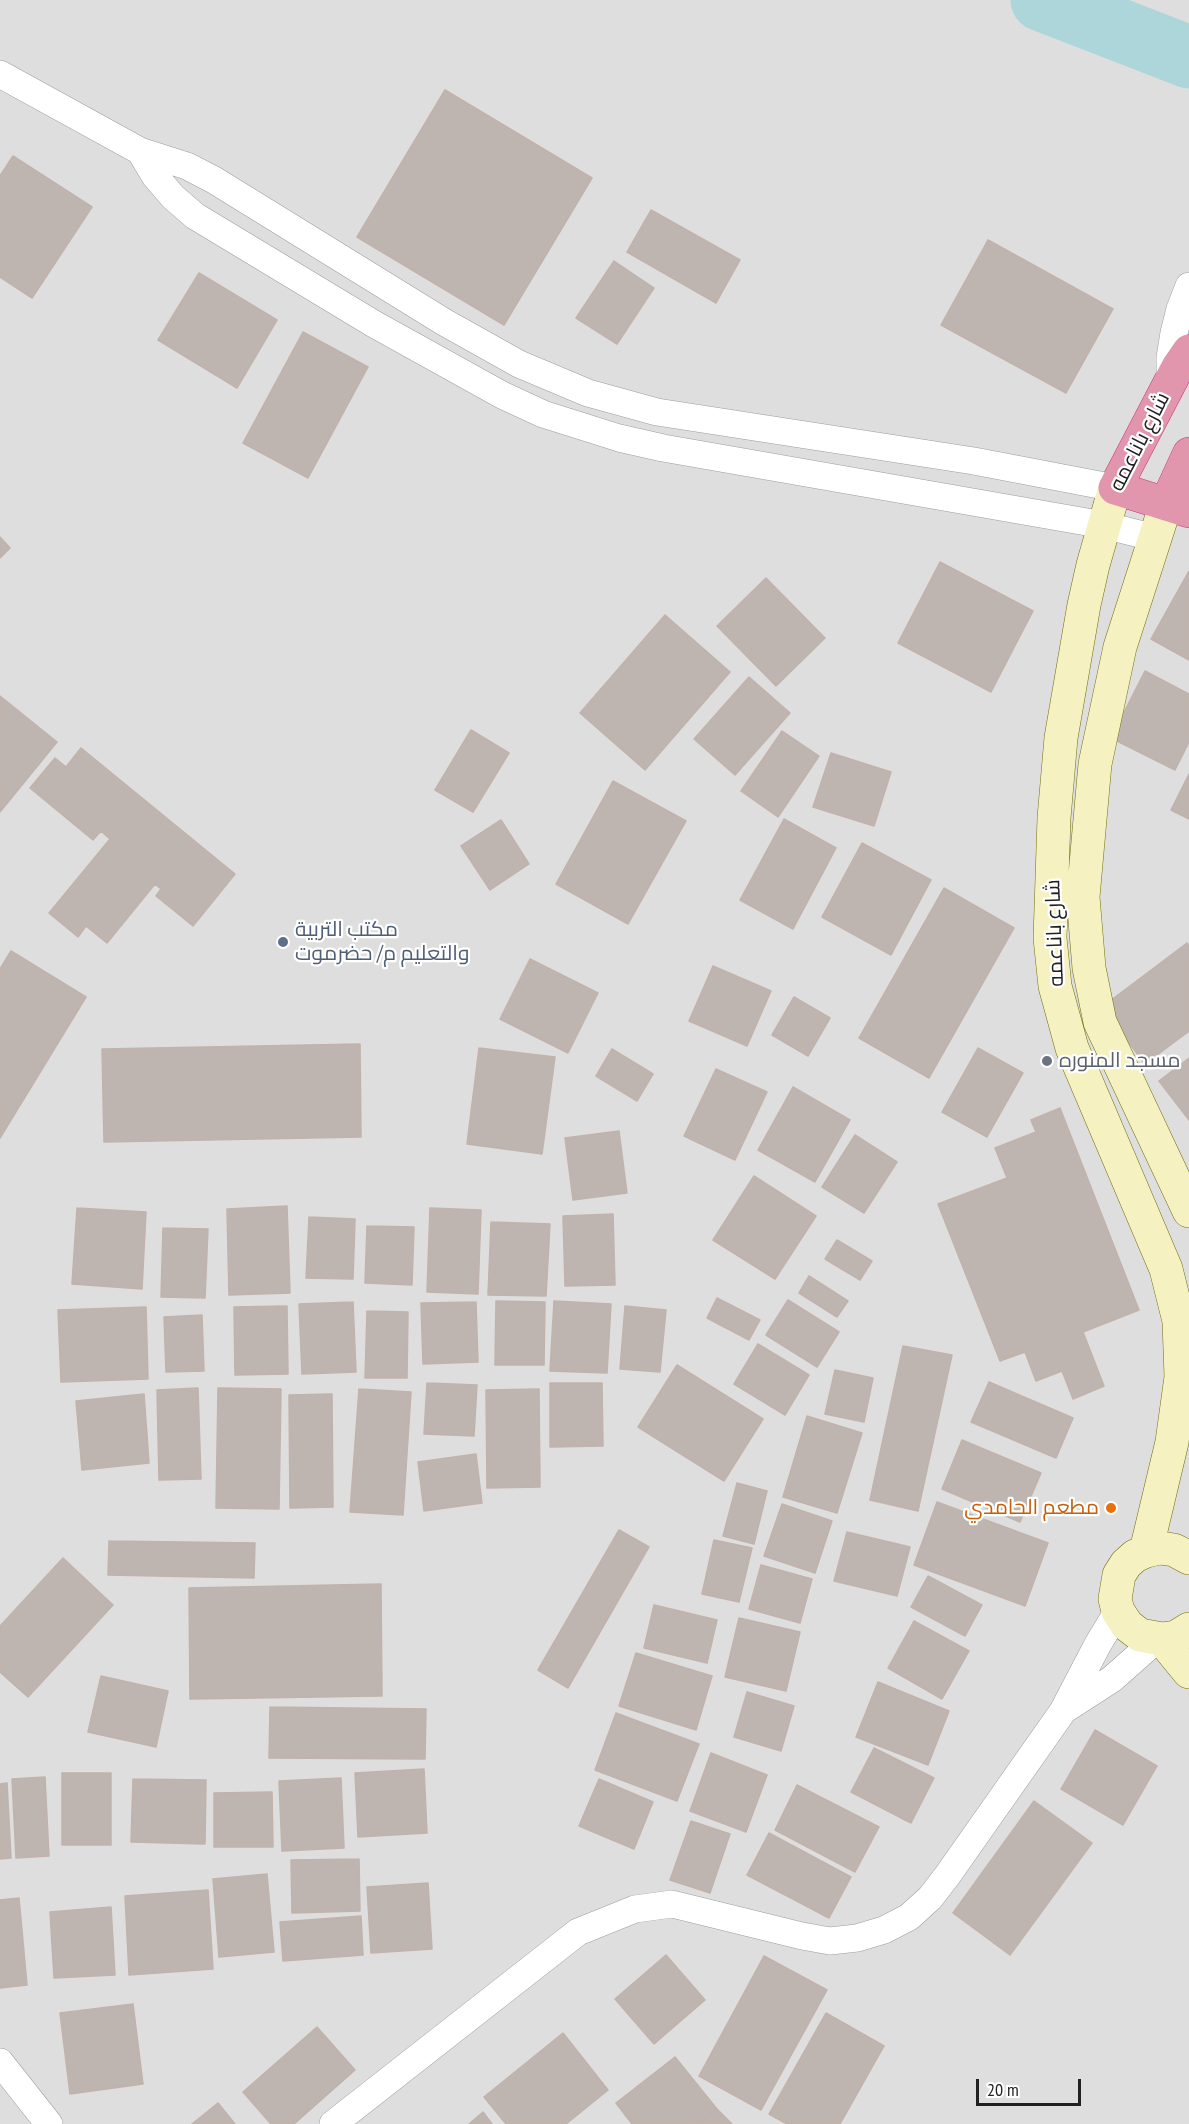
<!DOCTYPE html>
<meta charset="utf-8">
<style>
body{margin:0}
#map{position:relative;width:1189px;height:2124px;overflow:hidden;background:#f0ece8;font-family:"PT Sans Narrow",sans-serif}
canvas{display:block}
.scale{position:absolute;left:976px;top:2079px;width:105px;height:27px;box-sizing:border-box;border:3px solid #212121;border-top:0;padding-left:8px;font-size:18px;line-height:21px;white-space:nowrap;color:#212121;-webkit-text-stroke:4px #fff;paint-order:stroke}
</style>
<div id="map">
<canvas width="1189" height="2124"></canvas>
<div class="scale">20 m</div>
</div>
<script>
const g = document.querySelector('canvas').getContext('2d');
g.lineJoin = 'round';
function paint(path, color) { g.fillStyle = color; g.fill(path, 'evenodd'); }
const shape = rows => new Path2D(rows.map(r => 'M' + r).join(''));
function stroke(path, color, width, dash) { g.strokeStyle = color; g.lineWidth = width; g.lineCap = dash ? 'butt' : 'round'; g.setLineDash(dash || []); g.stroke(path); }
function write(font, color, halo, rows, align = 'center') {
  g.font = font + ' "PT Sans Narrow",Cairo,sans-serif'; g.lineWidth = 4.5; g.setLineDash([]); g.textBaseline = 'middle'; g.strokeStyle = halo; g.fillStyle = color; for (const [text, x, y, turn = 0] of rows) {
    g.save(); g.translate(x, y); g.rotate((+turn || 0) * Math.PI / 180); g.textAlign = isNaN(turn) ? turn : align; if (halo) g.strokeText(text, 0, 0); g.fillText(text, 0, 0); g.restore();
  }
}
const residential = shape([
 [0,0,1189,0,1189,2124,0,2124]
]);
const river = shape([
 [1042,0,1189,57]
]);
const building = shape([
 [445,90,592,178,504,325,357,237,445,90],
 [13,156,92,207,32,298,0,277,0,176,13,156],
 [651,210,740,260,716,303,627,252,651,210],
 [988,240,1113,309,1066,393,941,325,988,240],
 [614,261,654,288,617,344,576,318,614,261],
 [199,273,277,320,237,388,158,340,199,273],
 [303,332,368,367,308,478,243,443,303,332],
 [0,537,10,548,0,558,0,537],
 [940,562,1033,611,991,692,898,643,940,562],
 [1189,571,1189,660,1151,639,1189,571],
 [766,578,825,638,776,686,717,626,766,578],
 [665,615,730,672,645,770,580,713,665,615],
 [1145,671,1189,694,1189,742,1175,770,1111,738,1145,671],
 [749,677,790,713,735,775,694,739,749,677],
 [0,696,57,742,0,812,0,696],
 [471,730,509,753,473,812,435,790,471,730],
 [782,731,819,756,778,817,741,791,782,731],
 [81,748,235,874,193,926,156,896,161,889,155,884,107,943,86,926,78,937,49,913,110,839,101,831,93,840,30,788,55,758,66,767,81,748],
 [831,753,891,772,874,826,813,807,831,753],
 [1189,774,1189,819,1171,810,1189,774],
 [613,781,686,821,628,924,556,884,613,781],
 [784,819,836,848,793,929,740,900,784,819],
 [501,820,529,864,490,890,461,846,501,820],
 [862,843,931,880,891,955,822,917,862,843],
 [944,888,1014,928,929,1078,859,1038,944,888],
 [1187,943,1189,946,1189,1031,1145,1064,1102,1007,1187,943],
 [11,951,86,997,0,1138,0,969,11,951],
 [530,959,598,993,568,1053,500,1019,530,959],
 [713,966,771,991,747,1046,689,1021,713,966],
 [794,997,830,1018,808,1056,772,1035,794,997],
 [360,1044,361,1137,104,1142,102,1049,360,1044],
 [479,1048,555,1057,542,1154,467,1144,479,1048],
 [978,1048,1023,1073,987,1137,942,1112,978,1048],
 [612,1049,653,1074,637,1101,596,1076,612,1049],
 [1189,1058,1189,1120,1159,1081,1189,1058],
 [716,1069,767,1092,735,1160,684,1136,716,1069],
 [793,1087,850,1120,815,1182,758,1150,793,1087],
 [1060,1108,1139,1310,1083,1332,1104,1386,1073,1399,1062,1371,1036,1381,1025,1352,1000,1361,938,1204,1007,1178,995,1148,1036,1132,1031,1120,1060,1108],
 [619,1131,627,1193,573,1200,565,1138,619,1131],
 [855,1135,897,1162,864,1213,822,1187,855,1135],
 [754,1176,816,1216,775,1279,713,1240,754,1176],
 [287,1206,290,1293,229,1295,227,1209,287,1206],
 [77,1208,146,1212,142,1289,72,1284,77,1208],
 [430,1208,481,1210,478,1294,427,1292,430,1208],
 [613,1214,615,1285,565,1286,563,1216,613,1214],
 [309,1217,355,1219,353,1279,306,1278,309,1217],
 [491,1222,550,1224,546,1296,488,1295,491,1222],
 [367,1226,414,1227,412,1285,365,1283,367,1226],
 [163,1228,208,1229,205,1298,161,1297,163,1228],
 [837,1240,872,1261,860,1280,825,1259,837,1240],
 [809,1276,848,1301,837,1317,799,1293,809,1276],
 [717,1298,760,1320,749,1340,707,1318,717,1298],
 [788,1300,839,1332,817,1367,766,1335,788,1300],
 [496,1301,545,1302,544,1365,495,1365,496,1301],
 [554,1301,611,1304,607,1373,550,1371,554,1301],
 [353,1302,356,1372,302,1374,299,1304,353,1302],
 [476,1302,478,1362,423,1364,421,1303,476,1302],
 [287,1306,288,1374,235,1375,234,1307,287,1306],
 [625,1306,666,1310,660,1372,620,1369,625,1306],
 [146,1307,148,1379,61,1382,58,1310,146,1307],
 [367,1311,408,1312,407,1378,365,1378,367,1311],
 [202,1315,204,1371,166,1372,164,1317,202,1315],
 [758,1344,809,1375,785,1415,734,1384,758,1344],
 [903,1346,952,1355,918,1511,870,1500,903,1346],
 [677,1365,763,1419,724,1481,638,1427,677,1365],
 [835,1370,873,1378,864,1422,825,1414,835,1370],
 [989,1382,1073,1418,1056,1458,971,1422,989,1382],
 [427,1383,477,1385,474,1436,424,1434,427,1383],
 [550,1383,602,1383,603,1446,550,1447,550,1383],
 [198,1388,201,1479,159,1480,157,1390,198,1388],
 [218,1388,281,1389,279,1509,216,1508,218,1388],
 [359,1389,411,1392,403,1515,350,1512,359,1389],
 [539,1389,540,1487,487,1488,486,1390,539,1389],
 [144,1394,149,1463,82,1470,76,1401,144,1394],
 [332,1394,333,1507,290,1508,289,1395,332,1394],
 [807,1416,862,1433,837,1513,783,1497,807,1416],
 [962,1440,1041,1473,1020,1522,942,1489,962,1440],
 [476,1454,482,1503,424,1511,418,1462,476,1454],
 [737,1483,767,1491,754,1544,723,1536,737,1483],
 [937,1502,1048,1543,1025,1606,914,1565,937,1502],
 [782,1504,832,1521,815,1573,764,1556,782,1504],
 [619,1530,649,1547,568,1688,538,1670,619,1530],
 [847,1532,910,1547,897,1596,834,1581,847,1532],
 [714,1540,752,1548,739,1602,702,1594,714,1540],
 [109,1541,255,1543,254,1578,108,1575,109,1541],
 [63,1558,113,1605,28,1697,0,1672,0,1626,63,1558],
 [761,1565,812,1579,800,1623,749,1609,761,1565],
 [928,1576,982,1605,965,1636,911,1607,928,1576],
 [381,1584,382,1696,190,1699,189,1588,381,1584],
 [654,1605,717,1620,707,1663,644,1648,654,1605],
 [739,1618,800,1632,786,1691,725,1677,739,1618],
 [914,1621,969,1651,942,1699,888,1668,914,1621],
 [636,1653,712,1676,696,1730,619,1706,636,1653],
 [101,1676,168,1691,156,1747,88,1732,101,1676],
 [878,1682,949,1711,928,1765,856,1737,878,1682],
 [747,1692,794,1706,781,1751,734,1737,747,1692],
 [270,1707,426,1709,425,1759,269,1758,270,1707],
 [616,1713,699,1744,677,1801,595,1770,616,1713],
 [1095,1730,1157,1766,1123,1825,1061,1789,1095,1730],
 [874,1748,934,1778,911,1823,851,1792,874,1748],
 [711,1753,767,1775,746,1832,690,1811,711,1753],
 [424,1769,427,1833,358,1837,355,1773,424,1769],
 [62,1773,111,1773,111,1845,62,1845,62,1773],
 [45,1777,49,1856,16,1858,12,1779,45,1777],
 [341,1778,344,1848,282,1851,279,1781,341,1778],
 [133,1779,206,1780,205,1844,131,1842,133,1779],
 [599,1779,653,1802,634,1849,579,1826,599,1779],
 [7,1783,11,1858,0,1859,0,1784,7,1783],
 [797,1785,879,1827,855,1872,775,1830,797,1785],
 [272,1792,273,1847,214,1847,214,1793,272,1792],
 [1034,1801,1092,1843,1010,1955,953,1913,1034,1801],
 [691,1821,730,1834,710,1893,670,1880,691,1821],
 [769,1833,851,1877,829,1918,747,1875,769,1833],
 [359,1859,360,1911,292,1913,291,1860,359,1859],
 [267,1874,274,1952,219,1957,213,1879,267,1874],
 [428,1883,432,1949,371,1953,367,1887,428,1883],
 [208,1890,213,1969,129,1975,125,1896,208,1890],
 [19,1898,27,1985,0,1988,0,1900,19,1898],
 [111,1907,115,1975,54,1978,50,1912,111,1907],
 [361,1916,363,1955,283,1961,280,1922,361,1916],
 [666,1955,705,2000,654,2044,615,1999,666,1955],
 [764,1956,827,1990,761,2110,699,2076,764,1956],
 [133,2004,143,2084,70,2094,60,2013,133,2004],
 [826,2013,884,2046,840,2124,787,2124,769,2114,826,2013],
 [317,2027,355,2070,294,2124,271,2124,243,2092,317,2027],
 [563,2033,608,2090,566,2124,506,2124,484,2097,563,2033],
 [675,2057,717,2109,698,2124,632,2124,616,2103,675,2057],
 [218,2103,235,2124,192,2124,218,2103],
 [716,2108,732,2124,700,2124,716,2108],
 [483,2112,492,2124,469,2124,483,2112]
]);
const street = shape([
 [0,74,140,151,187,166,214,180,444,322,519,364,588,393,657,412,974,461,1115,488],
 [140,151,155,176,173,197,195,216,374,324,502,395,543,414,619,438,663,448,1104,525,1155,538],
 [1170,383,1170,358,1174,333,1180,309,1189,286],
 [1064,1710,1112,1679,1156,1640],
 [0,2062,49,2124],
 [333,2124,578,1932,635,1909,672,1904,802,1936,830,1941,857,1938,884,1930,909,1917,930,1898,947,1876,1063,1711,1098,1644,1118,1611]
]);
const secondary = shape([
 [1115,488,1093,565,1084,605,1061,738,1054,818,1050,938,1055,986,1072,1048,1166,1269,1179,1321,1181,1377,1172,1442,1146,1551],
 [1166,504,1120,647,1095,764,1083,897,1089,968,1100,1022,1189,1211],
 [1189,1558,1174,1550,1160,1548,1146,1551,1135,1556,1126,1564,1119,1575,1115,1599,1118,1611,1127,1625,1140,1635,1162,1639,1176,1637,1189,1629],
 [1162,1639,1189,1672]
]);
const highway = shape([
 [1189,351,1178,367,1115,488,1189,511],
 [1166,504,1189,454]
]);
const markers = [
 [283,942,6,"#5c6f8a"],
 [1047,1061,6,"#6b7280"],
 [1111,1508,6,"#e8710a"]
];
const streetNames = [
 ["شارع باناعمه",1140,442,-63],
 ["شارع باناعمه",1055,933,-92]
];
const serviceNames = [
 ["مكتب التربية",295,930],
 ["والتعليم م/ حضرموت",295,954]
];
const worshipNames = [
 ["مسجد المنوره",1059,1061]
];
const foodNames = [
 ["مطعم الحامدي",1099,1508]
];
paint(residential, '#dfdede');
stroke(river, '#acd6da', 63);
paint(building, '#beb5b1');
stroke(building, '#c1b2ab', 1.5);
stroke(street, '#9e9e9e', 28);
stroke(secondary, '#72700d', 34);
stroke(highway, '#cf357d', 34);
stroke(street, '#fff', 27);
stroke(secondary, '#f5f1c1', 33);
stroke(highway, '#e196ae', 33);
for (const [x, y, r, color] of markers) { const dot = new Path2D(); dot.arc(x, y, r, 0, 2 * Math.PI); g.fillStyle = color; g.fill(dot); stroke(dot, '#fff', 2); }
write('21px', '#212121', '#fff', streetNames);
write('21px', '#4e5e75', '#fff', serviceNames, 'left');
write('21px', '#5b616d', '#fff', worshipNames, 'left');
write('21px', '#c56008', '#fff', foodNames, 'right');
</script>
